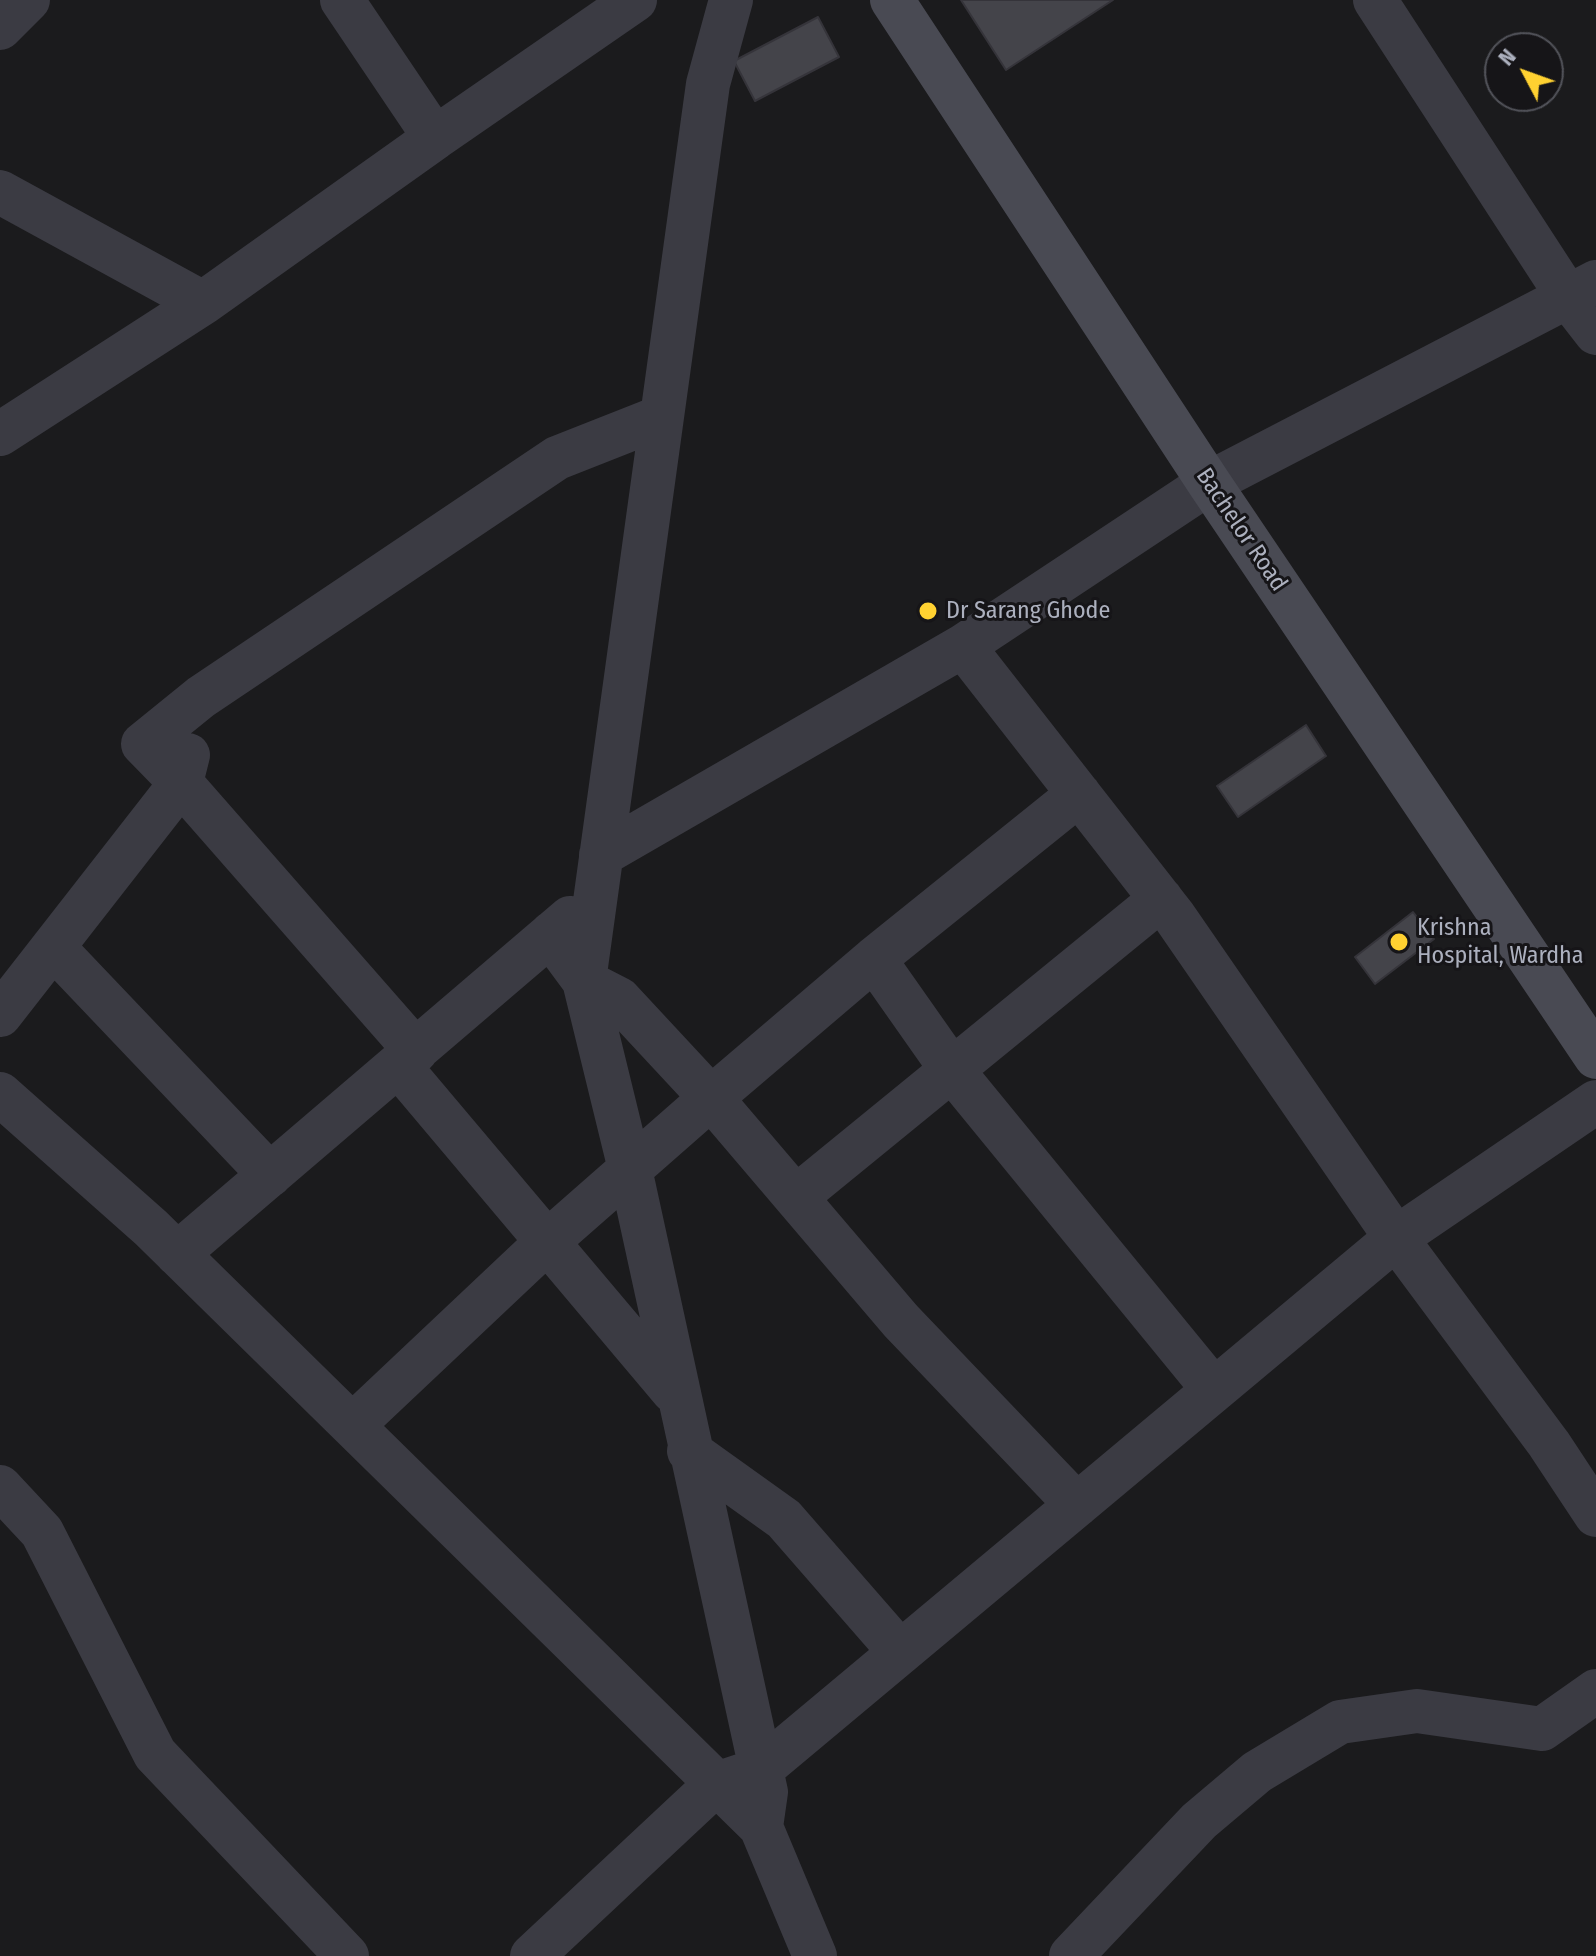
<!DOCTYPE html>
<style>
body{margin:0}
#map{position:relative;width:1596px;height:1956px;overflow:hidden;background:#1b1b1d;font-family:"Fira Sans Condensed",sans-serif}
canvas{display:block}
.north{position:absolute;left:1484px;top:32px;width:80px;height:80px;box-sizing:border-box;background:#161518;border:2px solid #52535a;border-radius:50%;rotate:311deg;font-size:22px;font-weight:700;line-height:32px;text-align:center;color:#acb0be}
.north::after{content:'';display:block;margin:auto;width:28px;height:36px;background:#ffd131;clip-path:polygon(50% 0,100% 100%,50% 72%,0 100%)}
</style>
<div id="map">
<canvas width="1596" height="1956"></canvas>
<div class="north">N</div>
</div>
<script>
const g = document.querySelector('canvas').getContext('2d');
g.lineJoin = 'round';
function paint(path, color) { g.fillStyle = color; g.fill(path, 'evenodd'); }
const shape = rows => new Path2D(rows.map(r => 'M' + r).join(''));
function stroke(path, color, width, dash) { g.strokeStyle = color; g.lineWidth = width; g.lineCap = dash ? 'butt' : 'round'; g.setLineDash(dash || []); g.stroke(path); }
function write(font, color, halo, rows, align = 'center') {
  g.font = font + ' "Fira Sans Condensed",sans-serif'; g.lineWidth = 6; g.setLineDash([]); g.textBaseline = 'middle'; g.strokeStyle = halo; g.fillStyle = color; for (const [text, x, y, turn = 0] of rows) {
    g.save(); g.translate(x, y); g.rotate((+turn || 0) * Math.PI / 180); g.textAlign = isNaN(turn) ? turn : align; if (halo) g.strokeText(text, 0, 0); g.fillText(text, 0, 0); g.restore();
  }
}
const building = shape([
 [961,0,1113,0,1006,70,961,0],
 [818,17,839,57,755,101,734,61,818,17],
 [1306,725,1326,756,1238,817,1217,786,1306,725],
 [1413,912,1434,939,1375,984,1355,957,1413,912]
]);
const minor = shape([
 [342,0,435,138,635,0],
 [731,0,708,84,584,981,630,1169,766,1792,761,1827],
 [1375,0,1568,297,1596,333],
 [0,28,28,0],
 [0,192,203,303],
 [1596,282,1209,483,963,646,1174,916,1396,1238,1549,1444,1596,1515],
 [0,434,203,303,435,138],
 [188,755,181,783,416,1051],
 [601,855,963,646],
 [552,933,550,935,584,981,619,999,711,1098,901,1321,1077,1505],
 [53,947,270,1175],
 [874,959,952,1070,1214,1390],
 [0,1015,181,783,143,744,201,697,557,458,661,417],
 [399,1066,673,1391],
 [0,1094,151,1228,761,1827,815,1956],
 [796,1197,1161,899],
 [177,1254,570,918],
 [353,1425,547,1242,711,1098,874,959,1079,794],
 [689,1451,784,1519,900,1652],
 [0,1487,42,1532,155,1754,347,1956],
 [532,1956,716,1784,761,1769,1396,1238,1596,1102],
 [1071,1956,1199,1821,1257,1772,1340,1722,1417,1711,1542,1729,1596,1691]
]);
const secondary = shape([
 [892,0,1209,483,1596,1057]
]);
const markers = [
 [928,611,10,"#ffd131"],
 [1399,942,10,"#ffd131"]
];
const streetNames = [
 ["Bachelor Road",1241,530,56]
];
const poiNames = [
 ["Dr Sarang Ghode",946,611],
 ["Krishna",1417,928],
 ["Hospital, Wardha",1417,956]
];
paint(building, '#44444a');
stroke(building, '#35343a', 2);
stroke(minor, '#3b3b43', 44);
stroke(secondary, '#494a53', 44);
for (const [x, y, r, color] of markers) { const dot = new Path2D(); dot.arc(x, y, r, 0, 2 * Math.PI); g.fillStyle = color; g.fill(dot); stroke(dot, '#161518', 3); }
write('24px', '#acb0be', '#161518', streetNames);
write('24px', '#acb0be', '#161518', poiNames, 'left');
</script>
